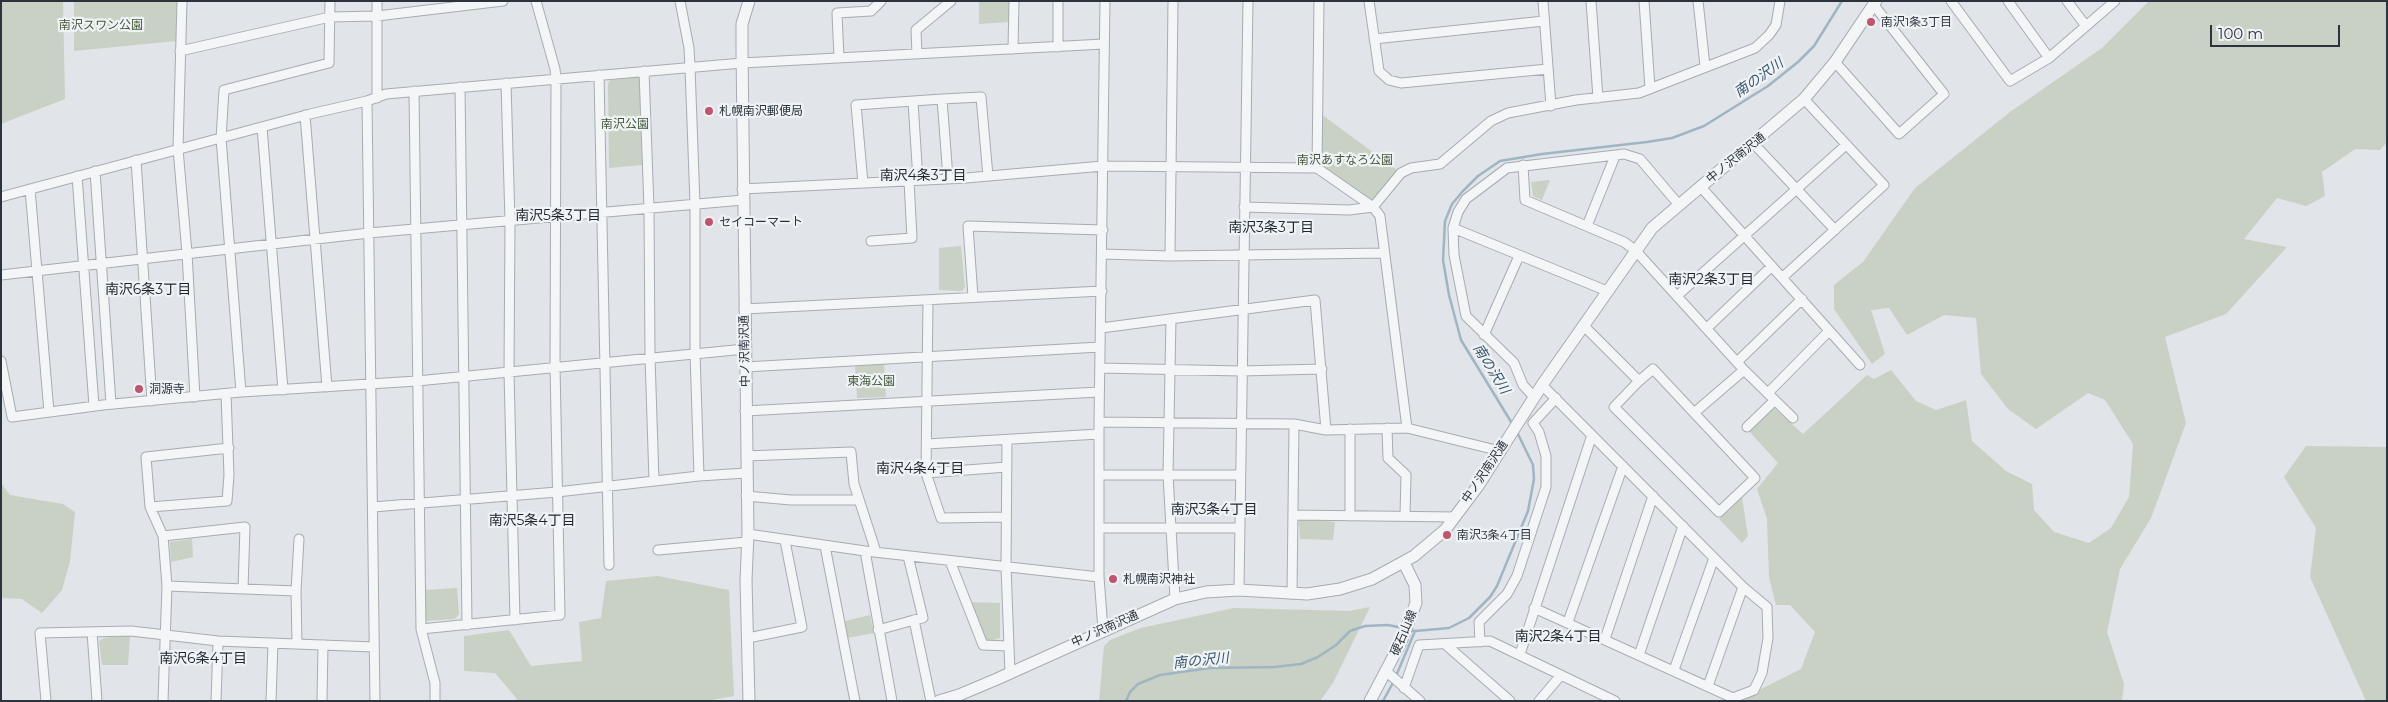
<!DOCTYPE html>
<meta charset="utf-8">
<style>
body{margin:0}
#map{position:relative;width:2388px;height:702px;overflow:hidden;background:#e1e4e8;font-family:Montserrat,sans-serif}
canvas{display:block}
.frame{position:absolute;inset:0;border:2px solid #2b343e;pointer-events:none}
.scale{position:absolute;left:2210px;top:25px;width:130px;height:22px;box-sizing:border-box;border:2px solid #2b343e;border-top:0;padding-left:6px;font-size:15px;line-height:18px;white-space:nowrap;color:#2b343e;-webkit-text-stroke:4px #f0f3f6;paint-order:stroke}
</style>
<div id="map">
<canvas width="2388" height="702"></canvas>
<div class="frame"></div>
<div class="scale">100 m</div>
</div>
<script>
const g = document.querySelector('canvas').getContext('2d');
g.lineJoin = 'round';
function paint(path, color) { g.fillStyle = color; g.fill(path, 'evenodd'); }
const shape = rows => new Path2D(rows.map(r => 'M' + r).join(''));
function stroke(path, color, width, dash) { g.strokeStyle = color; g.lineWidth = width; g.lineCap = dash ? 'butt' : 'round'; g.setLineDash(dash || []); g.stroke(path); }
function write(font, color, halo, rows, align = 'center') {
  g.font = font + ' Montserrat,"Noto Sans JP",sans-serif'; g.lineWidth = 4.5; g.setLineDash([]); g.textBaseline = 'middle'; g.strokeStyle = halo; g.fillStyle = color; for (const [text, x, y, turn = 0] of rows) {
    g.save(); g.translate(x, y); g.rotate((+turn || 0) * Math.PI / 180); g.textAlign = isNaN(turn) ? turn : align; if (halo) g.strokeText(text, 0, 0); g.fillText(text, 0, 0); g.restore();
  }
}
const green = shape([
 [1,1,63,1,65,99,1,124],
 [74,1,177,1,176,41,74,51],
 [979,1,1010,1,1009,22,979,24],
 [2149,1,2387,1,2387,142,2380,150,2355,149,2322,172,2325,196,2306,206,2277,198,2244,239,2287,247,2226,314,2165,337,2186,423,2151,518,2120,569,2107,632,2124,684,2122,701,1742,701,1763,688,1801,669,1815,632,1790,605,1776,605,1769,577,1767,519,1757,489,1778,463,1749,431,1774,408,1803,434,1867,375,1874,379,1891,370,1916,401,1936,410,1966,400,1972,441,2006,471,2032,484,2034,510,2054,532,2089,543,2111,528,2129,497,2133,444,2105,400,2088,393,2036,429,2008,409,1981,374,1976,318,1944,315,1907,335,1889,308,1871,310,1885,354,1872,364,1834,309,1834,285,1863,262,1915,188,2010,112,2102,48],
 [638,77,641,81,642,165,609,168,608,84,610,80],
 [1317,111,1401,173,1373,207,1317,168],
 [1550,180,1542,200,1533,196,1531,182],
 [961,246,965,288,961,291,939,290,939,248],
 [884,363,886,397,857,398,855,364],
 [2306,446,2387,447,2387,701,2366,701,2310,577,2316,528,2284,477],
 [1,483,10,495,63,504,75,512,70,561,62,590,42,613,22,599,1,598],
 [1742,497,1748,536,1742,543,1719,519],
 [1303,519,1335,522,1333,540,1300,539,1299,521],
 [192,539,193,557,171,562,170,542],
 [658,576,729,590,734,696,706,701,513,701,517,699,495,673,464,671,464,636,509,630,531,666,582,661,579,622,601,618,606,581],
 [457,588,459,614,455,619,425,621,425,590],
 [970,602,1000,603,1000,638,986,642],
 [1370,607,1333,683,1320,701,1099,701,1104,646,1110,640,1141,628,1234,608,1349,611],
 [870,615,874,633,847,638,845,621],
 [130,635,128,665,102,665,99,641,104,638]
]);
const stream = shape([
 [1513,425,1461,340,1449,295,1443,260,1445,221,1452,204,1463,191,1478,176,1500,161,1542,154,1647,142,1672,138,1704,126,1768,86,1798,62,1814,46,1842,1],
 [1409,630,1415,631,1449,628,1469,618,1490,597,1497,586,1528,511,1534,479,1533,465,1517,432],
 [1396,676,1415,631],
 [1126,701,1130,692,1138,684,1160,675,1210,668,1274,667,1301,664,1318,657,1336,645,1350,631,1365,626,1388,625,1403,628],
 [1383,701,1394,681]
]);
const minor = shape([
 [182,1,178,149,187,253,195,397],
 [680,1,689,48,690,67,695,204,695,353,699,476],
 [1369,1,1379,71,1389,80,1401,83,1548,69],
 [1543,1,1551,106],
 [1591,1,1598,98],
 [1644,1,1650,88],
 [1698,1,1705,66],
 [1951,1,2010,81,2049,58,2115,1],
 [2008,1,2049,58],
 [2067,1,2086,26],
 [1374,39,1544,21],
 [1058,47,1058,1],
 [1013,49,1014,1],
 [180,51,330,17,377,16,503,1],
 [917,54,916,30,951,1],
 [839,58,837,13,871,11,881,1],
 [1835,62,1899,134,1944,94,1873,4],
 [644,71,649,208,650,357,654,481],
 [599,75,609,565],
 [506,83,510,221,509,372,515,620],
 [460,87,467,625],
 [414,91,421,629,435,683,435,701],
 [377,98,377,1],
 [942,99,948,178],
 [367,101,375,701],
 [913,102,918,180],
 [305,115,327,387],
 [262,127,283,390],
 [1754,144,1835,230],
 [136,160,152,401],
 [1523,165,1525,200,1624,242,1635,250,1744,370,1793,418],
 [1317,168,1319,1],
 [95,171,111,404],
 [77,176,94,406],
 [863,183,856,105,942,99,981,97,988,176],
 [1700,186,1860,365],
 [30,189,49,412],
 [742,189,966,178,1103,166,1317,168,1373,207],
 [1,197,310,114,367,101,386,94,742,63,1104,44],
 [1244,207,1349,210,1373,207],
 [1587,226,1615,156],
 [1453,228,1607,291],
 [871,241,912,238,909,181],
 [1102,254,1170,256,1384,253],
 [1170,256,1173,1],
 [1,275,369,233,743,200],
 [1783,277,1884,185,1804,99],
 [1678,295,1846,145],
 [973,297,968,226,1103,230],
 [928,300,926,473,941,518,1006,517],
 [744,309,1102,291],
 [1171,319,1168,475,1175,599],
 [1584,326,1639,381,1653,369,1755,478,1719,512,1614,407,1639,381],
 [1101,328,1315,300,1326,430],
 [1707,328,1772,266],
 [1484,335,1519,256],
 [1,361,12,417,103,405,241,392,417,381,745,349],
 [1737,362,1802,299],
 [745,367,1100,347],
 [1100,368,1241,371,1322,369],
 [1542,385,1743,587,1708,686],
 [241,392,221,138,224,90,329,63,330,1],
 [1768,393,1829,331],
 [1534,397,1523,385,1514,363,1466,316,1454,255,1453,228,1458,212,1466,199,1507,168,1624,154,1640,159,1679,205],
 [745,411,1099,392],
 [1694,413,1744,370],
 [1099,422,1294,424,1326,430,1407,428],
 [1747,427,1775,400],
 [1387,428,1388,458,1406,475,1405,516],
 [1350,429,1350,516],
 [1007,440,1006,567,1010,673],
 [927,444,1099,434],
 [1500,451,1407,428,1380,216,1373,207,1401,173,1411,168,1440,164,1491,121,1508,113,1576,100,1639,93,1755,48,1769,35,1776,25,1780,1],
 [746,456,851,452,854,484,876,552],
 [926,473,1007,467],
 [1099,475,1240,475],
 [746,496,791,500,858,500],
 [150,507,227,501,229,475,226,394],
 [373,507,557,492,699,476,746,473],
 [1293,515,1455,517],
 [1099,528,1239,528],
 [748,534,865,551,1099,577],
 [163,536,245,527,243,589],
 [825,546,855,701],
 [658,550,747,542],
 [865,551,892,701],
 [908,556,923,618,914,620],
 [950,561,983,645,1008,646],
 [167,586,296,591],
 [1239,590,1248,1],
 [1292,594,1294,424],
 [1534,608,1733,698,1754,690,1762,673,1768,638,1767,607,1743,587],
 [1568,622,1623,466],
 [421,629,560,615,555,366,556,79,555,69,536,1],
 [878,630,914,620,931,701],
 [1103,630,1099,577,1099,422,1105,1],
 [92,632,97,701],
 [748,638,802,627,785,541],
 [1605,639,1653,496],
 [1480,642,1479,622,1507,594,1517,576,1546,487,1546,456,1539,432,1533,423,1556,398],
 [297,644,296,591,299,539],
 [1445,644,1510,701],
 [1520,654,1592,435],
 [1639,655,1683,526],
 [1674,670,1714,558],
 [1387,672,1420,701],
 [1404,688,1419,645,1490,641,1615,701],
 [46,701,40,633,131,631,218,641,374,647],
 [163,701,167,586,163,536,150,507,146,457,229,448],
 [216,701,218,641],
 [271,701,273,643],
 [322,701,323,645],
 [1539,701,1561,675]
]);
const tertiary = shape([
 [749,1,742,24,742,49,748,534,746,580,749,701],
 [939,701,959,695,997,679,1175,599,1206,592,1239,590,1307,594,1340,589,1372,579,1414,556,1445,530,1478,486,1542,385,1652,228,1804,99,1835,62,1876,1],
 [1370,701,1401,642,1416,603,1415,585,1404,563]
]);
const markers = [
 [1871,22,5,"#bf546f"],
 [709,111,5,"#bf546f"],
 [709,222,5,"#bf546f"],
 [139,389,5,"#bf546f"],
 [1447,535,5,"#bf546f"],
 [1113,579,5,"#bf546f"]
];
const poiNames = [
 ["南沢1条3丁目",1881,22],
 ["札幌南沢郵便局",719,111],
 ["セイコーマート",719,222],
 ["洞源寺",149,389],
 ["南沢3条4丁目",1457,535],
 ["札幌南沢神社",1123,579]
];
const parkNames = [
 ["南沢スワン公園",101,25],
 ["南沢公園",625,124],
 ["南沢あすなろ公園",1345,160],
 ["東海公園",871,381]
];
const streetNames = [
 ["中ノ沢南沢通",1736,158,-39],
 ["中ノ沢南沢通",745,351,-91],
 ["中ノ沢南沢通",1485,472,-56],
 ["中ノ沢南沢通",1105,629,-24],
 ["硬石山線",1404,633,-67]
];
const waterNames = [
 ["南の沢川",1759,78,-35],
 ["南の沢川",1491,369,58],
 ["南の沢川",1201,661,-6]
];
const neighbourhoodNames = [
 ["南沢4条3丁目",923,176],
 ["南沢5条3丁目",558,216],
 ["南沢3条3丁目",1271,228],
 ["南沢2条3丁目",1711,280],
 ["南沢6条3丁目",148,290],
 ["南沢4条4丁目",920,469],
 ["南沢3条4丁目",1214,510],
 ["南沢5条4丁目",532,521],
 ["南沢2条4丁目",1558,637],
 ["南沢6条4丁目",203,659]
];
paint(green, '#c8d1c3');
stroke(stream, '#a0b5c4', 2.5);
stroke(minor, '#a7acb2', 11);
stroke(tertiary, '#a7acb2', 13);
stroke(minor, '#f3f5f7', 9);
stroke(tertiary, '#f3f5f7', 11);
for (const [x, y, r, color] of markers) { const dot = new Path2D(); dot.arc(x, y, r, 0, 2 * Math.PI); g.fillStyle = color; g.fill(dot); stroke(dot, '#f0f3f6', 2); }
write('12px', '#2b343e', '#f0f3f6', poiNames, 'left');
write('12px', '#43583a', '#f0f3f6', parkNames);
write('12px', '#2b343e', '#f0f3f6', streetNames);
write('italic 14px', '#3a566d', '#f0f3f6', waterNames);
write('14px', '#1d252f', '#f0f3f6', neighbourhoodNames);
</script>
